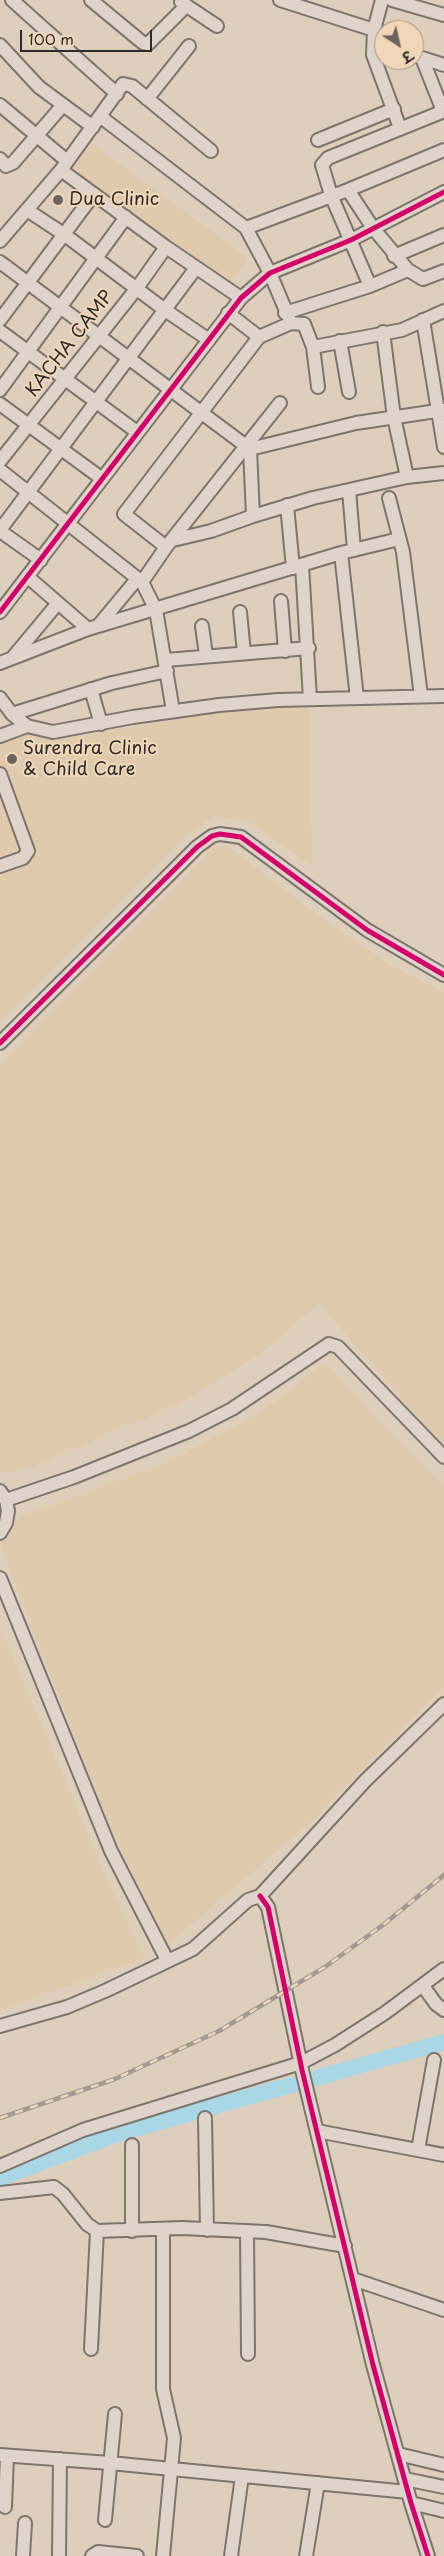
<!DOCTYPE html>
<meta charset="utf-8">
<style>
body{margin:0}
#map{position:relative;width:444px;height:2556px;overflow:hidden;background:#decfbc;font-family:"Playpen Sans","Playpen Sans Deva",sans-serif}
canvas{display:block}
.north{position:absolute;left:374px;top:20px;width:50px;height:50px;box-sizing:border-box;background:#f1d7b8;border:1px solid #a29280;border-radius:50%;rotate:145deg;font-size:14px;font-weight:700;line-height:20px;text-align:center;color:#2b2b2b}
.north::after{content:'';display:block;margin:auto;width:18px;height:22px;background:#6a645e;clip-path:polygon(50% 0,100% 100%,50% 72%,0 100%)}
.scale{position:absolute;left:20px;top:30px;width:132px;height:22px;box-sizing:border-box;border:2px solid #2b2b2b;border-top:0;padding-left:6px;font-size:15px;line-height:18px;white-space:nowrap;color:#2b2b2b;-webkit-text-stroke:4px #f1d7b8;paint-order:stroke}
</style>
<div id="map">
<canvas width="444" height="2556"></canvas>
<div class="north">उ</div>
<div class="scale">100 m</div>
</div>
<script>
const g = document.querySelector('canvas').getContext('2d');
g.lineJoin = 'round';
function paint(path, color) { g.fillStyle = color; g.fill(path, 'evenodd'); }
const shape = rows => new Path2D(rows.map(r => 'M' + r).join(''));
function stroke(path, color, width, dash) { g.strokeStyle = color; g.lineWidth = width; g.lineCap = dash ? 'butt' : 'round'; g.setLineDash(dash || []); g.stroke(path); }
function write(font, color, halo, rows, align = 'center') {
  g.font = font + ' "Playpen Sans",sans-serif'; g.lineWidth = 4; g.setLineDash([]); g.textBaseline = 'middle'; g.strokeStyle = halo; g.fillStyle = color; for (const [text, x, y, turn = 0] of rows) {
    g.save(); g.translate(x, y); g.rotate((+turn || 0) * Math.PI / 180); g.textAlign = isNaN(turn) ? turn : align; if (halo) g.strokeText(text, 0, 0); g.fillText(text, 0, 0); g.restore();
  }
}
const built = shape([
 [82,136,248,258,227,287,61,165],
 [309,706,312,866,248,821,214,816,191,833,166,855,0,1023,0,740,22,733,52,740,235,710],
 [227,845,308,908,390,965,444,992,444,1448,319,1303,265,1351,182,1403,23,1471,0,1472,0,1064,214,847],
 [324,1362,444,1486,444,1687,312,1821,167,1945,107,1820,1,1548,8,1528,22,1516,178,1457,248,1419,286,1394],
 [0,1626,108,1882,145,1958,0,2011]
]);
const river = shape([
 [0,2178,120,2133,444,2042]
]);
const minor = shape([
 [12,0,117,94],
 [91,0,143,43,148,44,186,6,183,0],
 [280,0,374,30],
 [382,0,374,30,373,55,400,128],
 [392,0,444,15],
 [181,2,217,26],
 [0,45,39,87,93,127],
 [416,56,444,65],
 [422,58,443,111],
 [147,99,189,46],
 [0,105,67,161],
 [101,117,246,228,270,273,291,323],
 [318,140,394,109],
 [0,159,6,166,13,163,63,105],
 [61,170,166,247,241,298],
 [348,190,373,228,408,270,423,279,444,271],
 [27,210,65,235,165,310,209,340],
 [246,228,348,190,444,150],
 [0,241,61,170,123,84,132,86,211,151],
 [394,256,444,235],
 [0,262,250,449,356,423,444,410],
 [370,286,331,195,322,165,328,158,444,111],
 [228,313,259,337],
 [285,313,370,286,408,270],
 [0,320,94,194],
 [423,320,444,447],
 [0,331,137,432],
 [383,332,394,417,407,477],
 [340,341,349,392],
 [313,347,402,330,444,311],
 [0,390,126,217],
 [0,404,101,478],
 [250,449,253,516],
 [0,461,137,288,166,247],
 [0,470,142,582,156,610,173,711],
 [349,490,354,550],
 [389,498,403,552,421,696],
 [287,505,293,568],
 [0,530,196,268],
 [0,531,41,560],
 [173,540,211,531,253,516,313,498,407,477,444,473],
 [166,547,124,514,259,337,291,323,304,324,313,347,318,387],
 [341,553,357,698],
 [302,565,310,699],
 [28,577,88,629],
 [142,582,166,547,280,403],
 [281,601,285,651],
 [0,612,241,298,270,273,351,240,444,192],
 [240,612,244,653],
 [98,626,137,579],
 [202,626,206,655],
 [13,657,58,603],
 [166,660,309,648],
 [0,663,88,629,341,553,399,539],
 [91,689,101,724],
 [0,698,12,714,27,726,53,732,133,717,219,705,278,700,444,696],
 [12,714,112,683,167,671],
 [0,736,27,726],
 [0,774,28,851,23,858,0,866],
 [0,1043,197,847,212,836,220,834,241,837,367,930,444,975],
 [0,1491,6,1500,8,1511,6,1523,0,1533],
 [6,1500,74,1477,189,1431,232,1409,329,1344,338,1347,444,1457],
 [0,1578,111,1851,167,1960],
 [260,1896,268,1907,302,2070,373,2365,411,2503,428,2556],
 [423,1986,436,2004,444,2010],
 [0,2026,67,2007,105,1991,193,1949,248,1900,260,1896,365,1781,444,1704],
 [205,2118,207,2230],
 [317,2131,444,2155],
 [132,2145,132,2231],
 [418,2150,434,2060],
 [0,2166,83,2130,301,2063,335,2045,385,2013,444,1969],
 [0,2193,54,2187,63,2194,87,2224,97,2231,182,2228,266,2232,345,2246],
 [247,2232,248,2354],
 [353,2279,444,2310],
 [91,2349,97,2231],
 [398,2454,444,2465],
 [0,2455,110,2463,408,2492],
 [405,2479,444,2487],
 [411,2503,444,2511],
 [5,2507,7,2456],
 [105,2520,115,2414],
 [23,2556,25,2523],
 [59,2556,60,2459],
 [92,2556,98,2552,137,2556],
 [163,2556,174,2438,163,2389,163,2229],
 [231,2556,242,2476],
 [306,2556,318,2483]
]);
const rail = shape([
 [0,2118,115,2079,219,2031,325,1967,383,1925,444,1875]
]);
const cycleway = shape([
 [0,612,241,298,270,273,351,240,444,192],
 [0,1043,197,847,212,836,220,834,241,837,367,930,444,975],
 [260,1896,268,1907,302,2070,373,2365,411,2503,428,2556]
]);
const markers = [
 [58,200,6,"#6a645e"],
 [12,759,6,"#6a645e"]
];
const poiNames = [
 ["Dua Clinic",69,200],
 ["Surendra Clinic",23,749],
 ["& Child Care",23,770]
];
const streetNames = [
 ["KACHA CAMP",70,344,-52]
];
paint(built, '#e0caad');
stroke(river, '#aad7e5', 16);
stroke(minor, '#7c756c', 16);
stroke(minor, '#ded4c9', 12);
stroke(rail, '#a29a92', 4.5);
stroke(rail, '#f1d7b8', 2.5, [8]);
stroke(cycleway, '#d6006c', 5);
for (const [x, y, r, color] of markers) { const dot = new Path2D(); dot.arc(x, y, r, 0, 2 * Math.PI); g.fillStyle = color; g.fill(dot); stroke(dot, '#f1d7b8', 2); }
write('18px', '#2b2b2b', '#f1d7b8', poiNames, 'left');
write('18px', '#2b2b2b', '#f1d7b8', streetNames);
</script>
